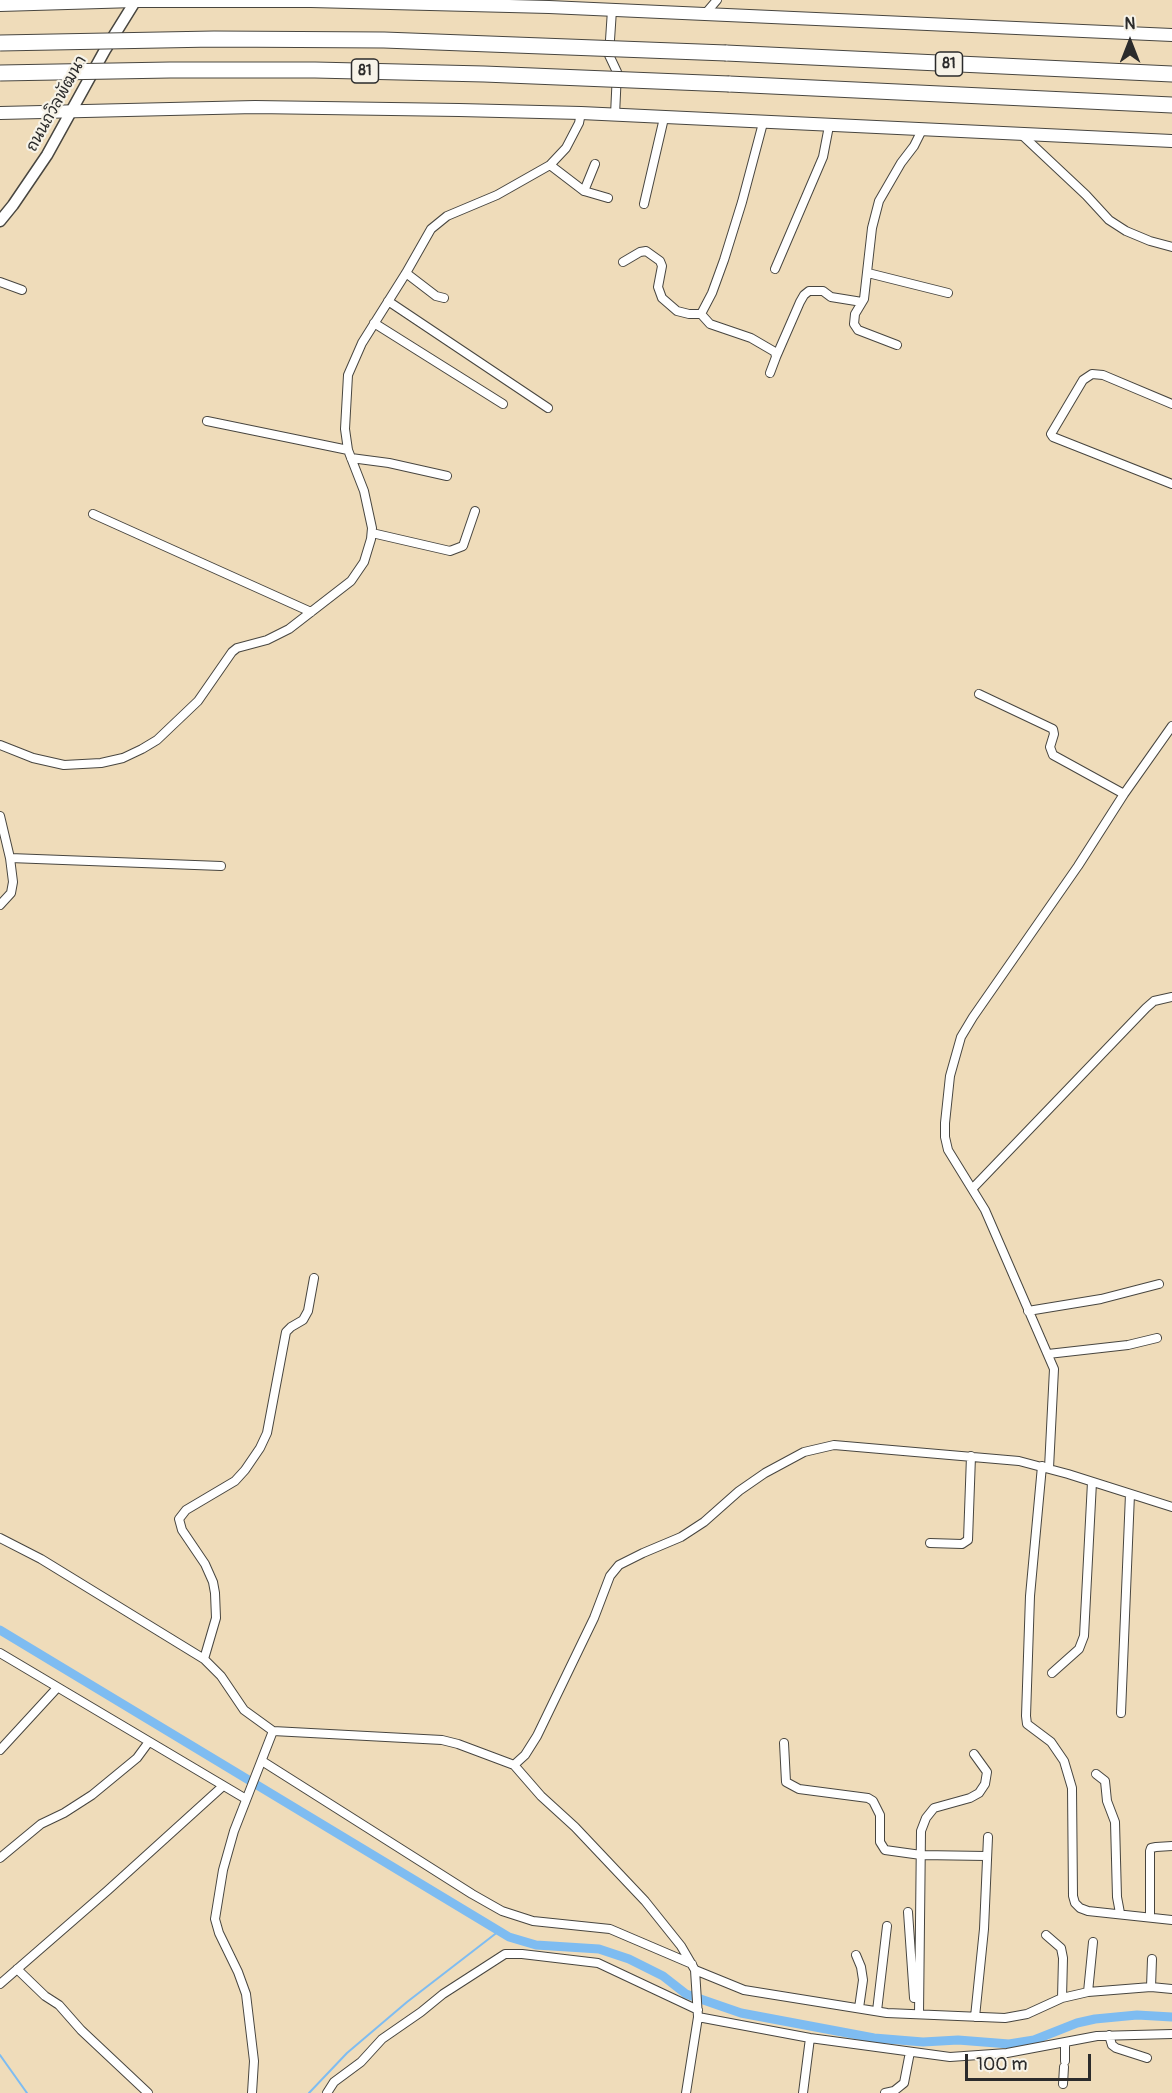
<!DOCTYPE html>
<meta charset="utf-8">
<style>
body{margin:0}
#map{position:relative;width:1172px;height:2093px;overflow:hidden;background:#efdcba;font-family:Pangolin,sans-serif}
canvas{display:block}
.north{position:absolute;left:1100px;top:12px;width:60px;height:60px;-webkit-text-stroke:4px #f7f3e8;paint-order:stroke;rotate:0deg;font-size:16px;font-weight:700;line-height:24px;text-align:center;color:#2b2b2b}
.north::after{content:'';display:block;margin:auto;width:21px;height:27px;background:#2b2b2b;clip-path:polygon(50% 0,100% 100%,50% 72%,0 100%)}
.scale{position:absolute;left:965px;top:2054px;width:126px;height:27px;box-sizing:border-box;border:3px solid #2b2b2b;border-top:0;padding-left:8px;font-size:18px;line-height:21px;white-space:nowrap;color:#2b2b2b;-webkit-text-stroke:4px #f7f3e8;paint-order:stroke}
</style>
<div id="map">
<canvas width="1172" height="2093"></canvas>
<div class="north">N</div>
<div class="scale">100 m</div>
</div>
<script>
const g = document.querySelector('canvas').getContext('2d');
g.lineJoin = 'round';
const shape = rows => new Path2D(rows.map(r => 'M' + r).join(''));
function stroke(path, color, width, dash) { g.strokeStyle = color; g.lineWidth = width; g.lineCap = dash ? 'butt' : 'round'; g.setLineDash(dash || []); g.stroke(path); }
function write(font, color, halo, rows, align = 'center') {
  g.font = font + ' Pangolin,"Playpen Sans Thai",sans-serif'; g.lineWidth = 4.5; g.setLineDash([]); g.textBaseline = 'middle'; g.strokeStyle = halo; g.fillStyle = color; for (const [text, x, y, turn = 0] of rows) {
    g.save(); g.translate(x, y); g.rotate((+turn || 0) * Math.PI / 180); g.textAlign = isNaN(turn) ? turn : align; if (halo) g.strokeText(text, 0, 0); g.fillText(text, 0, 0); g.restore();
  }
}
const stream = shape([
 [0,2055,27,2093],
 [309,2093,347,2053,407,2002,499,1931]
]);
const canal = shape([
 [0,1630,509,1937,536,1945,599,1949,629,1959,663,1976,686,1994,741,2013,874,2038,923,2042,958,2040,1009,2044,1034,2040,1077,2023,1095,2019,1137,2015,1172,2017]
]);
const minor = shape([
 [612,10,609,55,617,72,615,115],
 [705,14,717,0],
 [1021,134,1086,195,1109,220,1126,231,1150,241,1172,247],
 [550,165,584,191,608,198],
 [584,191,595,164],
 [644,204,664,118],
 [623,262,640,252,646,251,660,261,662,266,658,287,662,298,677,311,689,314,701,314,712,293,724,260,742,202,763,123],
 [775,269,823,157,829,126],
 [406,273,436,296,444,298],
 [868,273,948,293],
 [0,282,22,290],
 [388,301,548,408],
 [701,314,710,324,751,338,775,352,776,357,770,373],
 [374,323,503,404],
 [897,345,858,330,854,324,855,314,864,299,872,228,879,201,901,163,914,146,922,130],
 [776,357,800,302,804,295,809,291,823,291,831,297,862,302],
 [1172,404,1103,375,1092,374,1083,380,1051,434,1053,437,1172,484],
 [207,421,348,450],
 [351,458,389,463,447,476],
 [93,514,311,612],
 [372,533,450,551,463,546,475,511],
 [979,694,1053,729,1054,734,1050,747,1053,755,1124,794],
 [0,745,33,758,64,765,101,763,123,758,142,749,157,740,198,701,232,652,237,648,267,640,289,629,351,581,364,562,371,539,372,528,364,491,348,450,345,429,348,375,362,343,406,273,431,229,447,216,497,195,550,165,566,148,579,123,581,113],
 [0,816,10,858,13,882,11,893,0,905],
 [10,858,221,866],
 [973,1188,1146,1008,1154,1001,1172,997],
 [1028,1311,1101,1299,1159,1284],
 [1048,1354,1128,1345,1157,1338],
 [1042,1466,1030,1596,1026,1716,1027,1724,1051,1742,1064,1761,1072,1788,1073,1896,1075,1903,1080,1908,1088,1911,1172,1920],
 [1049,1468,1054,1369,985,1210,948,1150,945,1137,945,1123,950,1076,961,1037,973,1017,1078,866,1124,794,1172,726],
 [0,1538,41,1559,204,1659,221,1676,244,1710,273,1731,442,1740,458,1744,514,1765,525,1755,537,1736,594,1618,610,1576,619,1565,643,1553,681,1537,704,1522,739,1491,765,1473,804,1452,834,1445,1019,1461,1068,1474,1172,1507],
 [930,1543,962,1544,968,1540,971,1456],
 [0,1653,246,1799],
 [204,1659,216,1618,215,1593,213,1582,205,1564,182,1530,179,1519,186,1510,235,1481,245,1470,260,1448,267,1433,286,1332,291,1327,303,1320,308,1311,314,1278],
 [1052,1673,1079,1649,1084,1636,1092,1482],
 [1121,1713,1130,1494],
 [784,1743,786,1782,799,1789,868,1798,873,1801,880,1815,880,1842,885,1850,921,1855,986,1856],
 [0,1750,57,1688],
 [262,1761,472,1894,502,1911,533,1921,610,1929,692,1964],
 [514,1765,541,1796,575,1827,645,1901,681,1946,695,1970,744,1990,887,2013,1005,2018,1027,2014,1062,1998,1088,1992,1151,1987,1172,1989],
 [1096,1774,1105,1781,1107,1801,1115,1822,1117,1897,1120,1913],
 [0,1858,41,1824,64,1813,92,1795,137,1758,148,1743],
 [908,1912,914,1998],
 [1150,1917,1150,1851,1151,1848,1156,1847,1172,1846],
 [1046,1935,1061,1948,1063,1958,1062,1998],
 [856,1955,861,1967,863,1980,859,2008],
 [17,1969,45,1996,59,2005,81,2030,148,2093],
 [0,1984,107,1891,223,1786],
 [1151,1987,1152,1959],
 [1088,1992,1093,1942],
 [877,2011,887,1926],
 [919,2014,921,1831,926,1818,934,1808,970,1798,979,1793,985,1784,987,1772,974,1754],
 [698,2017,810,2038,950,2057,1007,2053,1097,2036,1172,2034],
 [975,2017,984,1929,988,1837],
 [1109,2035,1112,2045,1116,2048,1147,2058],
 [1065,2061,1065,2042],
 [1063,2084,1064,2067],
 [252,2093,254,2061,246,1994,238,1972,219,1933,215,1919,223,1870,234,1831,273,1731],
 [327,2093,334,2082,361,2062,382,2039,421,2012,443,1994,505,1954,522,1954,598,1963,698,2010],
 [686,2093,698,2017,695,1970],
 [803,2093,810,2038],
 [885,2093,894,2091,904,2083,910,2052]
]);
const tertiary = shape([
 [0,221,13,205,47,155,105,50,136,0]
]);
const secondary = shape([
 [0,5,135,1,311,1,549,7,1172,35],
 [0,113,255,107,459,110,581,113,1172,141]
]);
const motorway = shape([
 [726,53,1172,74],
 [729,84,1172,105]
]);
const motorwayBridge = shape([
 [0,43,214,39,384,40,726,53],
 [0,73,170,70,315,70,484,74,729,84]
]);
const shields = [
 [949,64,27],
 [365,71,27]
];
const shieldNames = [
 ["81",949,64],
 ["81",365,71]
];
const streetNames = [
 ["ถนนถวิลพัฒนา",57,104,-61]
];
stroke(stream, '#7ebcf1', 2);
stroke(canal, '#7ebcf1', 9);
stroke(minor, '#484640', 10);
stroke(tertiary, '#484640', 13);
stroke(secondary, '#484640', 14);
stroke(motorway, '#484640', 17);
stroke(minor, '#fff', 8);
stroke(tertiary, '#fff', 10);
stroke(secondary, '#fff', 12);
stroke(motorway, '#fff', 15);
stroke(motorwayBridge, '#484640', 17, []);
stroke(motorwayBridge, '#fff', 15);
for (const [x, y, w] of shields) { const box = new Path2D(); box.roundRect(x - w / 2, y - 12, w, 24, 4.5); g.fillStyle = '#f7f3e8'; g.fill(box); stroke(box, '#2b2b2b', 1.5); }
write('bold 15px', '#2b2b2b', null, shieldNames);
write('16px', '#2b2b2b', '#f7f3e8', streetNames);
</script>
